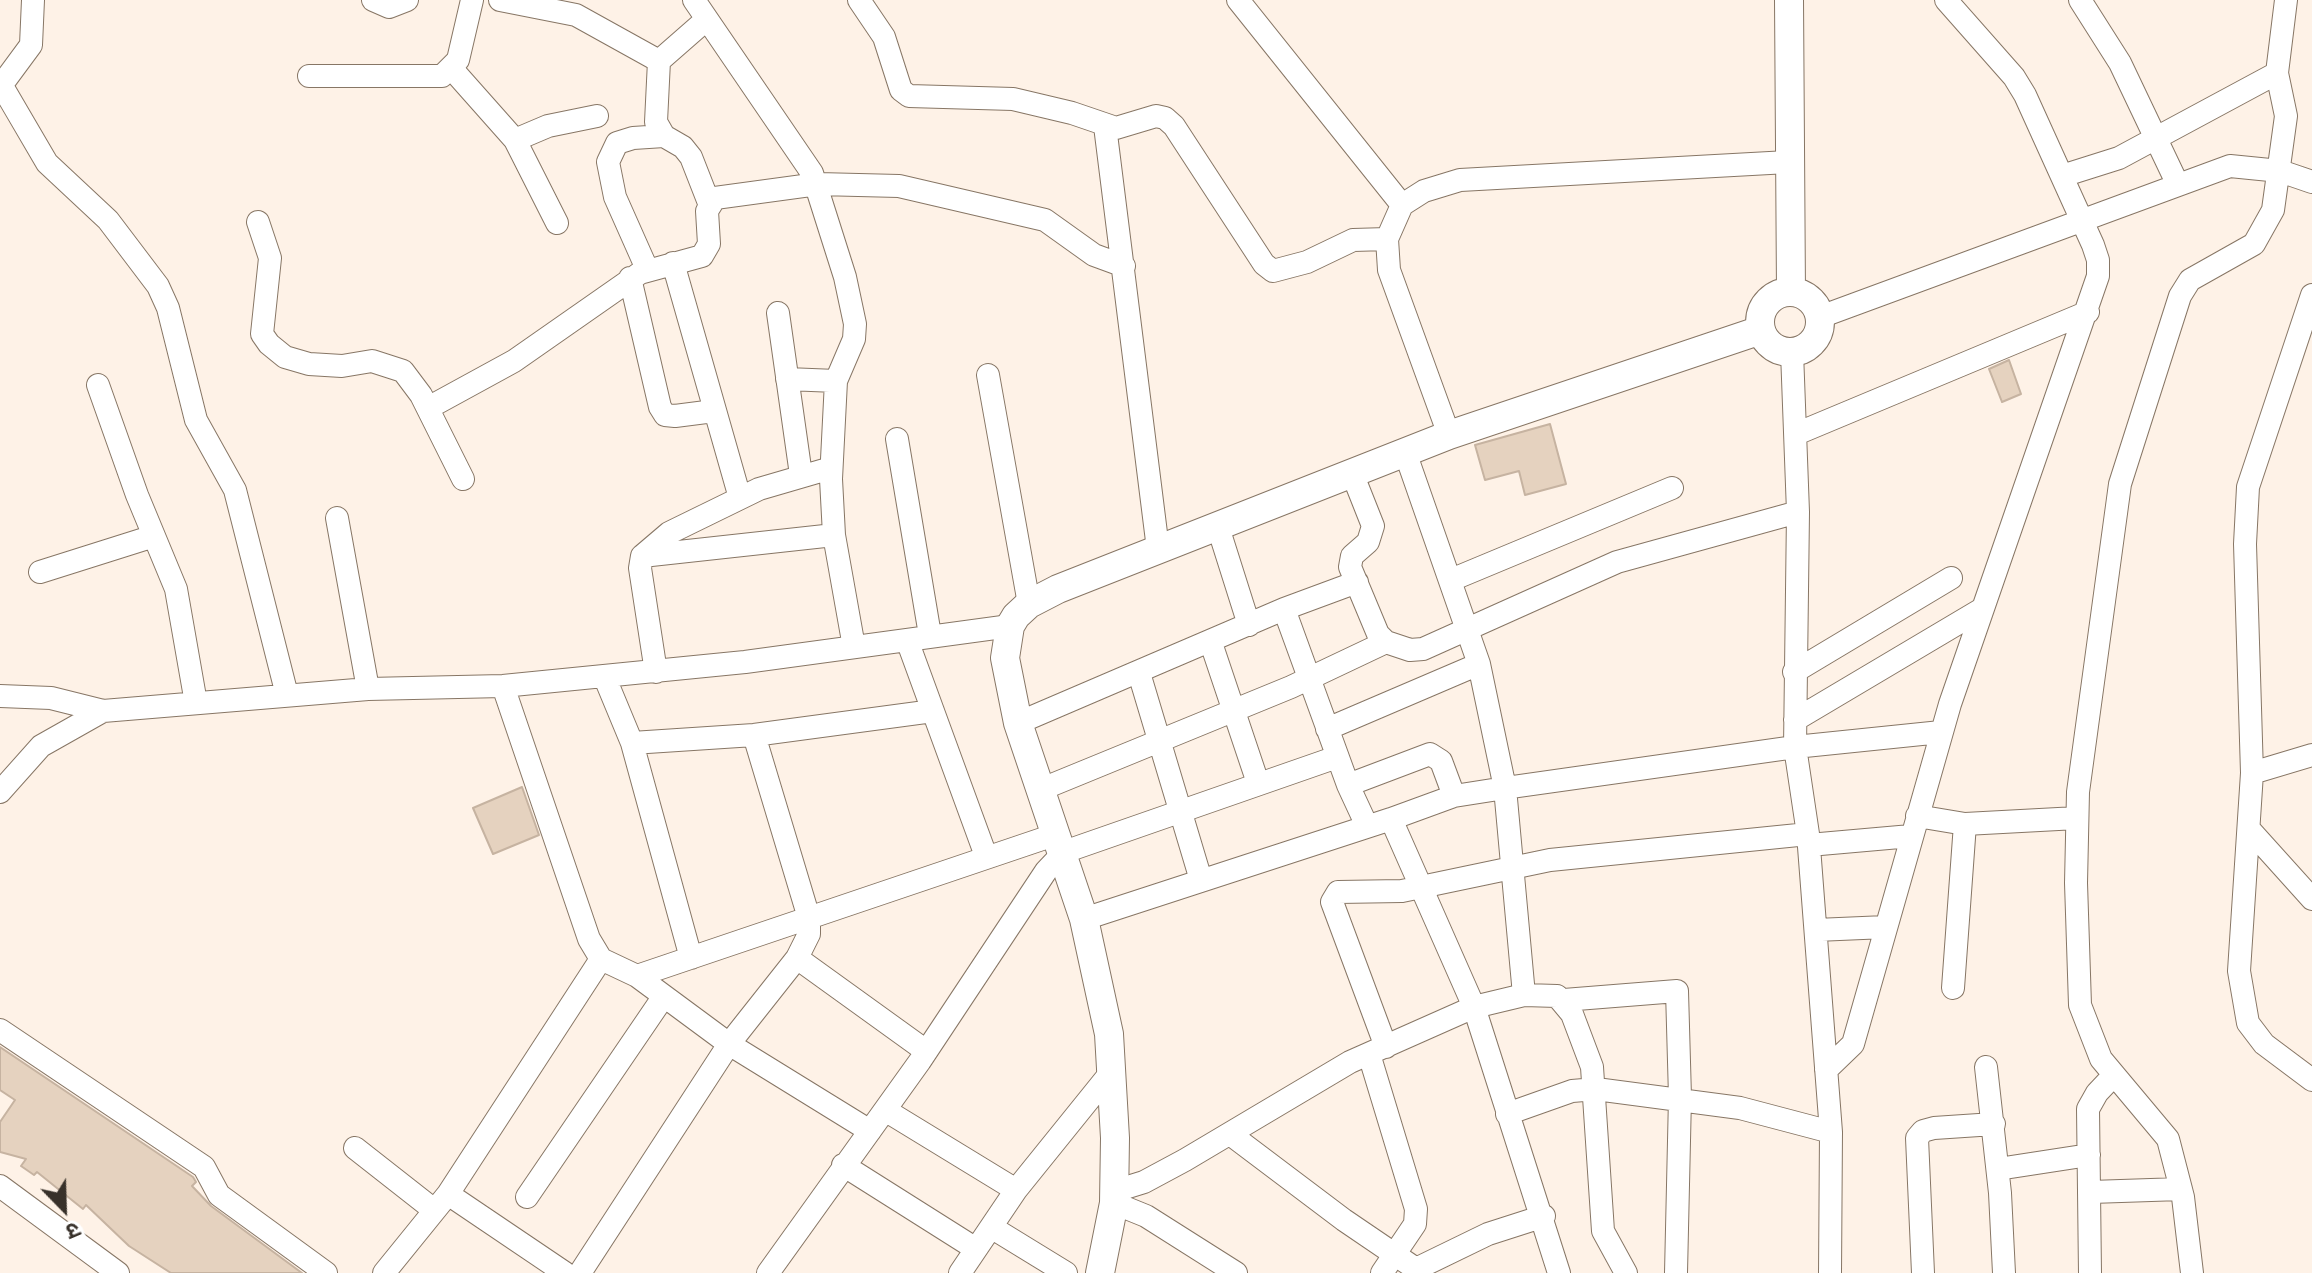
<!DOCTYPE html>
<meta charset="utf-8">
<style>
body{margin:0}
#map{position:relative;width:2312px;height:1273px;overflow:hidden;background:#fef2e7;font-family:"Public Sans","Noto Sans Devanagari",sans-serif}
canvas{display:block}
.north{position:absolute;left:24px;top:1169px;width:80px;height:80px;-webkit-text-stroke:6px #fff;paint-order:stroke;rotate:157deg;font-size:22px;font-weight:700;line-height:32px;text-align:center;color:#38312a}
.north::after{content:'';display:block;margin:auto;width:28px;height:36px;background:#38312a;clip-path:polygon(50% 0,100% 100%,50% 72%,0 100%)}
</style>
<div id="map">
<canvas width="2312" height="1273"></canvas>
<div class="north">उ</div>
</div>
<script>
const g = document.querySelector('canvas').getContext('2d');
g.lineJoin = 'round';
function paint(path, color) { g.fillStyle = color; g.fill(path, 'evenodd'); }
const shape = rows => new Path2D(rows.map(r => 'M' + r).join(''));
function stroke(path, color, width, dash) { g.strokeStyle = color; g.lineWidth = width; g.lineCap = dash ? 'butt' : 'round'; g.setLineDash(dash || []); g.stroke(path); }
const building = shape([
 [2009,360,2021,394,2002,402,1989,369,2009,360],
 [1550,424,1566,484,1525,495,1519,471,1485,480,1475,445,1550,424],
 [522,787,539,835,493,854,473,808,522,787],
 [0,1047,193,1177,196,1182,192,1186,211,1206,302,1273,171,1273,129,1246,86,1205,83,1209,37,1172,34,1175,21,1166,26,1159,0,1152,0,1122,15,1100,0,1090,0,1047]
]);
const minor = shape([
 [373,0,389,7,407,0],
 [500,0,576,15,659,61],
 [694,0,812,173,845,277,855,324,854,339,836,381,831,479,834,535,854,647],
 [859,0,884,37,901,90,909,96,1013,99,1072,113,1116,128,1156,116,1165,118,1174,126,1264,264,1273,271,1307,262,1353,240,1387,239],
 [1238,0,1402,205],
 [2080,0,2120,63,2178,185],
 [707,19,659,61,656,122,664,136,683,147,691,157,709,203],
 [452,69,515,140,557,223],
 [309,76,442,76,458,60,472,0],
 [2,86,47,163,108,220,158,286,168,308,196,420,235,490,287,695],
 [0,87,31,45,33,0],
 [1105,126,1158,549],
 [515,140,548,126,597,116],
 [2062,176,2119,158,2277,73],
 [258,222,270,258,262,334,269,344,285,357,309,364,342,366,372,361,403,371,421,395,463,479],
 [673,263,740,498],
 [647,269,615,197,608,162,617,143,633,138,664,136],
 [630,278,660,407,665,415,675,416,714,411],
 [2312,295,2248,487,2245,544,2252,773,2239,971,2248,1023,2264,1044,2312,1080],
 [778,313,801,475],
 [1820,317,2230,166,2280,171,2312,182],
 [1792,352,1798,512,1795,747,1808,834,1831,1132,1830,1273],
 [988,375,1029,604],
 [787,379,836,381],
 [98,385,137,495,176,589,196,703],
 [428,408,514,361,640,273,702,256,709,244,707,211,715,198,818,184,899,186,1045,220,1094,255,1124,266],
 [1796,434,2088,312],
 [1449,435,1389,270,1387,239,1402,205,1424,191,1460,180,1788,162],
 [897,439,930,635],
 [1405,452,1479,664,1505,788,1524,995],
 [1352,473,1373,526,1368,542,1352,556,1350,567,1378,634,1386,642,1410,650,1423,649,1617,562,1798,512],
 [337,518,368,689],
 [1218,527,1249,625],
 [642,556,834,535],
 [40,572,154,536],
 [1451,580,1672,488],
 [1284,609,1348,785,1367,826],
 [907,640,986,856],
 [1211,643,1258,783],
 [656,672,640,568,642,556,669,533,759,489,831,468],
 [1794,672,1951,578],
 [1139,673,1201,880],
 [605,678,632,743,691,958],
 [503,686,589,939,601,959,637,976,729,1044,870,1131],
 [0,696,51,698,103,711,368,689,503,686,745,662,1010,626],
 [1795,720,1982,609],
 [1018,723,1284,609,1357,582],
 [1327,729,1479,664],
 [632,743,754,735,933,711],
 [2252,773,2312,755],
 [1348,785,1430,754,1441,761,1454,796],
 [1042,789,1291,687,1386,642],
 [0,792,41,746,103,711],
 [1917,816,1965,824,2077,818],
 [1391,819,1454,796,1505,788,1795,747,1941,732],
 [2249,829,2312,899],
 [1809,845,1911,836],
 [1084,919,1391,819,1474,1007,1559,1273],
 [1816,930,1886,927],
 [797,958,926,1051],
 [637,976,1057,834],
 [1953,988,1965,824],
 [1564,1000,1677,991,1680,1097,1676,1273],
 [0,1030,204,1167,219,1195,326,1273],
 [1386,1047,1332,902,1338,892,1402,891,1550,860,1808,834],
 [1369,1054,1416,1209,1415,1224,1382,1273],
 [1986,1067,2000,1193,2004,1273],
 [1826,1070,1853,1044,1950,704,2098,276,2098,260,2093,245,2025,95,2014,77,1946,0],
 [885,1110,1016,1190],
 [1507,1114,1572,1091,1596,1089,1740,1108,1831,1132],
 [1230,1134,1344,1220,1422,1273],
 [355,1148,434,1210],
 [843,1165,976,1249],
 [1998,1169,2089,1155],
 [0,1186,118,1273],
 [1115,1191,1144,1182,1185,1160,1350,1062,1474,1007,1524,995,1557,996,1572,1014,1592,1067,1603,1231,1626,1273],
 [2091,1192,2181,1189],
 [448,1194,565,1273],
 [527,1197,664,996],
 [1114,1203,1146,1216,1236,1273],
 [991,1227,1066,1273],
 [1416,1269,1488,1234,1544,1216],
 [384,1273,448,1194,601,959],
 [580,1273,729,1044,797,958,809,934,809,918,754,735],
 [768,1273,920,1061,1046,871,1064,852,1337,757],
 [960,1273,1016,1190,1112,1071],
 [1923,1273,1917,1138,1923,1131,1934,1128,1994,1124],
 [2090,1273,2088,1109,2097,1093,2114,1075],
 [2192,1273,2183,1197,2168,1139,2101,1059,2080,1005,2076,883,2078,792,2120,484,2180,296,2190,280,2254,244,2273,210,2286,116,2277,73,2286,0]
]);
const major = shape([
 [1789,0,1791,292],
 '1760 322a30 30 0 1 1 60 0a30 30 0 1 1-60 0Z',
 [1100,1273,1114,1203,1115,1138,1109,1034,1084,919,1018,723,1005,658,1010,626,1016,616,1029,604,1058,589,1449,435,1761,330]
]);
paint(building, '#e5d2bf');
stroke(building, '#c6b3a1', 2);
stroke(minor, '#877665', 24);
stroke(major, '#877665', 30);
stroke(minor, '#fff', 22);
stroke(major, '#fff', 28);
</script>
